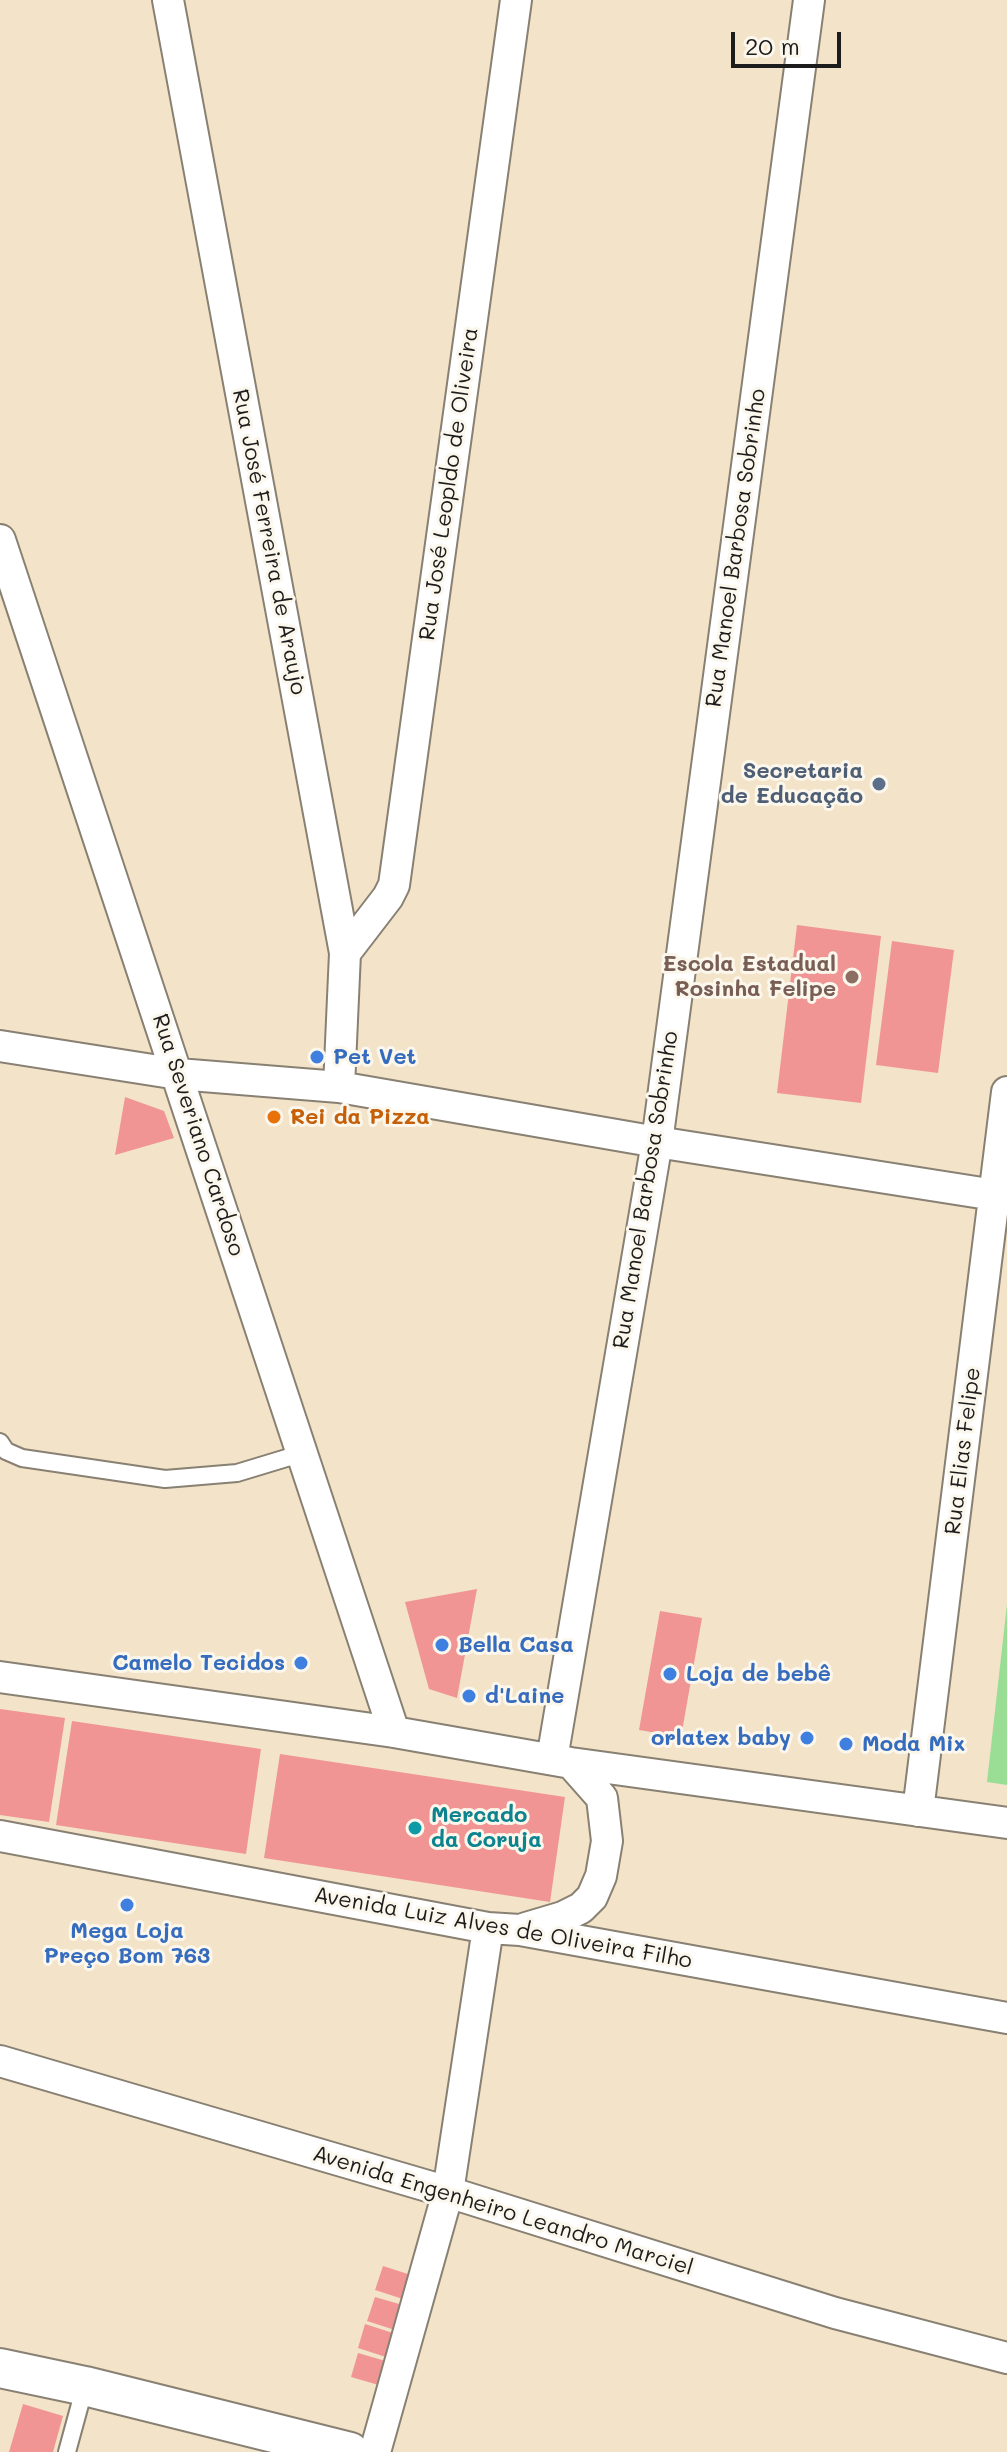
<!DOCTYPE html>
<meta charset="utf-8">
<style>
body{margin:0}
#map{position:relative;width:1007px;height:2452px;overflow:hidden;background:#f3e3c8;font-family:Mali,sans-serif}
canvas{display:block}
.scale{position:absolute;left:731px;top:32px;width:110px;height:36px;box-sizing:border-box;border:4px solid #1c1c1c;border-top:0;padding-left:10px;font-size:24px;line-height:28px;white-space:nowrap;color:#1c1c1c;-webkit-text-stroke:6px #fbf7ec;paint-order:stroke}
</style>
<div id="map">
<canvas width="1007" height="2452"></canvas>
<div class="scale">20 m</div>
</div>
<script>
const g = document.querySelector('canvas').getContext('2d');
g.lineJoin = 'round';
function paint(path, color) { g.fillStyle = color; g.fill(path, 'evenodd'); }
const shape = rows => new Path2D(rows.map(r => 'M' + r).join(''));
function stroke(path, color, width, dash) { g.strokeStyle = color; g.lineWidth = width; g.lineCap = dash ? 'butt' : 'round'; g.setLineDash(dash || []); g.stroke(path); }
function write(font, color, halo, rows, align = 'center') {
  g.font = font + ' Mali,sans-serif'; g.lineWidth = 6; g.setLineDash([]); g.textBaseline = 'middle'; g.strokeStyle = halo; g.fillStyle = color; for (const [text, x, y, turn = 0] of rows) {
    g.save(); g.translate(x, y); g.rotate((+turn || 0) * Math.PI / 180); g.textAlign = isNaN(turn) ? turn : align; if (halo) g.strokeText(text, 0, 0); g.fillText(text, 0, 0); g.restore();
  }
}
const green = shape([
 [1007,1604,1007,1785,987,1782]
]);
const building = shape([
 [797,925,881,936,861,1103,777,1093],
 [892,941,954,950,938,1073,876,1065],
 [125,1097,164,1111,174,1138,115,1155],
 [477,1589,457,1698,429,1689,405,1602],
 [660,1611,702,1618,681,1737,639,1730],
 [0,1709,65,1718,49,1822,0,1815],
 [72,1721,261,1749,246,1854,56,1825],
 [280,1754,565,1797,550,1902,264,1858],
 [383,2266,414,2276,406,2300,375,2290],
 [375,2297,406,2306,398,2331,367,2321],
 [365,2324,396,2334,389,2358,358,2348],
 [358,2353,389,2362,382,2386,351,2377],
 [23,2404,63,2416,53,2452,9,2452]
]);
const service = shape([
 [0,1442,6,1451,22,1458,165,1479,237,1473,303,1453],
 [67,2452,85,2386]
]);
const minor = shape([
 [168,0,345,953,339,1087],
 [0,540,394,1732],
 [345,953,388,897,394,885,516,0],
 [0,1046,178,1074,339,1087,657,1142,1007,1197],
 [0,1677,394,1732,571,1763,1007,1823],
 [552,1759,657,1142,809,0],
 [918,1811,1007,1092],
 [0,1836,488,1928,520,1930,1007,2018],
 [526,1928,563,1917,581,1908,592,1897,601,1876,607,1841,602,1798,571,1763],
 [0,2061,448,2192,835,2313,1007,2358],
 [375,2452,448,2192,488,1928]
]);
const tertiary = shape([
 [0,2368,85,2386,350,2452]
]);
const markers = [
 [879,784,8,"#5c6f8a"],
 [852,977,8,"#8d6e63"],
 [317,1057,8,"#3f7fe0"],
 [274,1117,8,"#e8710a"],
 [442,1645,8,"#3f7fe0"],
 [301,1663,8,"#3f7fe0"],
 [670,1674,8,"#3f7fe0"],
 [469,1696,8,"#3f7fe0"],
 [807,1738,8,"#3f7fe0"],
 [846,1744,8,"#3f7fe0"],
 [415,1828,8,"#0f9aa8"],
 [127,1905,8,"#3f7fe0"]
];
const streetNames = [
 ["Rua José Leopldo de Oliveira",449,484,-82],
 ["Rua José Ferreira de Araujo",269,542,79],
 ["Rua Manoel Barbosa Sobrinho",736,548,-82],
 ["Rua Severiano Cardoso",198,1135,72],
 ["Rua Manoel Barbosa Sobrinho",646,1190,-81],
 ["Rua Elias Felipe",963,1451,-83],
 ["Avenida Luiz Alves de Oliveira Filho",503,1928,10],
 ["Avenida Engenheiro Leandro Marciel",503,2211,17]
];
const serviceNames = [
 ["Secretaria",863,771],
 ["de Educação",863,796]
];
const educationNames = [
 ["Escola Estadual",836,964],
 ["Rosinha Felipe",836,989]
];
const shopNames = [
 ["Pet Vet",333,1057],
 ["Bella Casa",458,1645],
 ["Camelo Tecidos",285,1663,"right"],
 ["Loja de bebê",686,1674],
 ["d'Laine",485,1696],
 ["orlatex baby",791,1738,"right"],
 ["Moda Mix",862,1744],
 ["Mega Loja",127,1931,"center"],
 ["Preço Bom 763",127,1956,"center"]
];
const foodNames = [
 ["Rei da Pizza",290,1117]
];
const cultureNames = [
 ["Mercado",431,1815],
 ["da Coruja",431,1840]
];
paint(green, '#9ade96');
paint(building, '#f09594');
stroke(service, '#888072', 20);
stroke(minor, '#888072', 34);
stroke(tertiary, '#888072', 42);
stroke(service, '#fff', 16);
stroke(minor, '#fff', 30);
stroke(tertiary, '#fff', 38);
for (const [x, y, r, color] of markers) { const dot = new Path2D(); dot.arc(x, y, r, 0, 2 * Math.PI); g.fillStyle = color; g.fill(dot); stroke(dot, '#fbf7ec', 3); }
write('22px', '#1c1c1c', '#fbf7ec', streetNames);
write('bold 22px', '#4e5e75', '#fbf7ec', serviceNames, 'right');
write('bold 22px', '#785e54', '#fbf7ec', educationNames, 'right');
write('bold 22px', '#366cbe', '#fbf7ec', shopNames, 'left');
write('bold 22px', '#c56008', '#fbf7ec', foodNames, 'left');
write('bold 22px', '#0d838f', '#fbf7ec', cultureNames, 'left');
</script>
